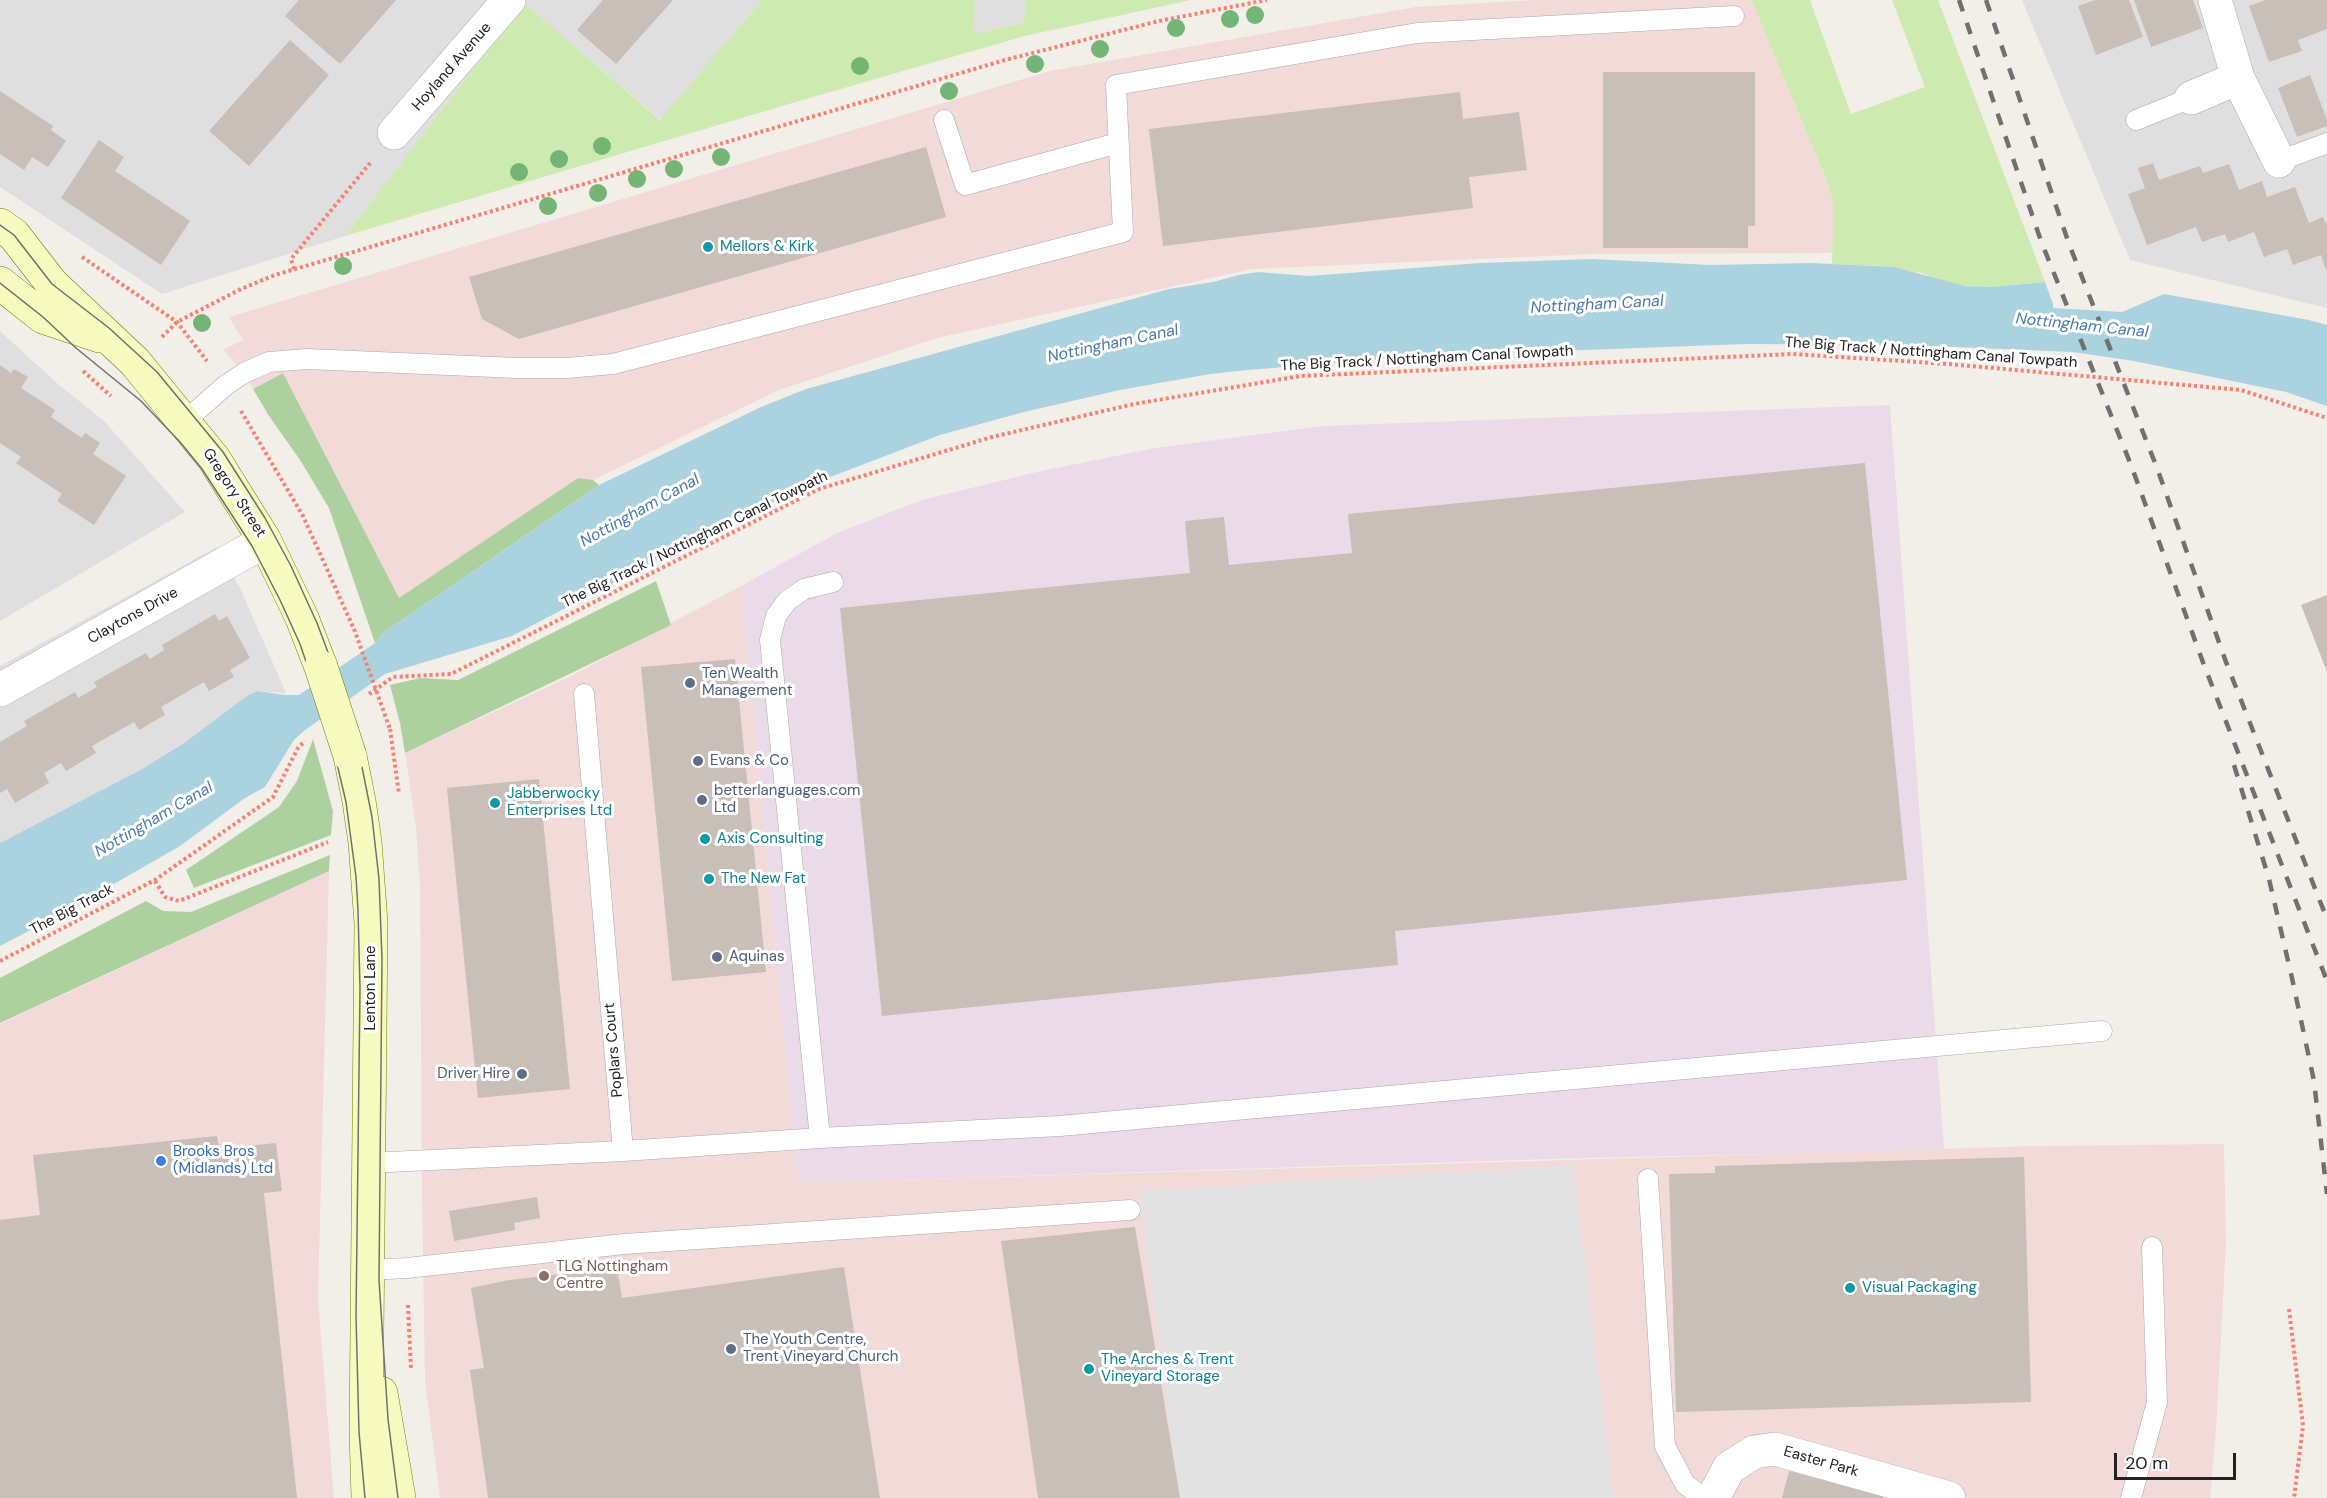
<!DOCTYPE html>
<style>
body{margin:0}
#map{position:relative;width:2327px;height:1498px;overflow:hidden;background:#f2efe9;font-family:"DM Sans",sans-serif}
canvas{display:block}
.scale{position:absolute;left:2114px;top:1453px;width:122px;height:27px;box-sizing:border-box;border:3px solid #222;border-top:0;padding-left:8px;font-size:18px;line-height:21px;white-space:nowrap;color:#222;-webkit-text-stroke:4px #fff;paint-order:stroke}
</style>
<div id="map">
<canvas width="2327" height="1498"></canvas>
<div class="scale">20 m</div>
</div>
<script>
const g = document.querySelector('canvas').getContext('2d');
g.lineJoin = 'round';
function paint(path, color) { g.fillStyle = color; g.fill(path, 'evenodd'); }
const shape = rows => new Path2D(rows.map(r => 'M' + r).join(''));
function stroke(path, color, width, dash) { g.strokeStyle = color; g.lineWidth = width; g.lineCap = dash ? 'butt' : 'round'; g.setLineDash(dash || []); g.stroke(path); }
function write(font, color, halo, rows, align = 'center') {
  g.font = font + ' "DM Sans",sans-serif'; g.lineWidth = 6; g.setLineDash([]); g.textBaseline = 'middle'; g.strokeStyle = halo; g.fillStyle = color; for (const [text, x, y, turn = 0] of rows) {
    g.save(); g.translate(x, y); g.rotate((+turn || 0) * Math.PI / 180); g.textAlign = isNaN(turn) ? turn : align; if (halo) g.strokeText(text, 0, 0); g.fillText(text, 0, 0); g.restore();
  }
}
const residential = shape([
 [0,0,762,0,661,120,524,4,345,236,162,294,0,187],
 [975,0,1025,0,1024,23,973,34],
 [2022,0,2327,0,2327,308,2130,260],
 [0,331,58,384,104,421,185,512,0,621],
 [217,547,240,588,286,693,258,691,248,695,184,743,142,769,0,843,0,666]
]);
const commercial = shape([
 [1534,0,1751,0,1827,181,1834,207,1834,253,1593,254,1252,269,937,338,779,390,593,480,578,478,399,599,283,373,253,389,244,373,223,350,243,340,229,317,1050,71,1416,7],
 [741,586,798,1183,2037,1146,2224,1144,2226,1244,2216,1430,2210,1498,440,1498,425,1381,422,1193,420,887,416,827,405,753,569,677],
 [329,871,318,1298,334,1498,0,1498,0,1024]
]);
const industrial = shape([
 [1890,405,1944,1150,1583,1158,798,1183,741,586,837,533,922,500,1041,471,1155,448,1323,426]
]);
const grass = shape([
 [762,0,975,0,973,34,1024,23,1025,0,1191,0,1025,36,799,101,345,236,524,3,660,120],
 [1751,0,1810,0,1851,114,1925,87,1892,0,1938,0,2045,282,1991,287,1965,286,1942,282,1922,273,1878,266,1832,264,1834,207,1827,181]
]);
const forest = shape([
 [283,373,399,598,578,478,593,480,599,485,383,633,375,643,329,508,300,460,269,416,253,389],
 [656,581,671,625,405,753,400,723,390,685,420,678,458,680],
 [313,739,333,811,331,835,194,888,186,870,279,807,297,781],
 [330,855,329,871,0,1023,0,978,146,901,163,911,191,912]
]);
const parking = shape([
 [1573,1165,1614,1498,1180,1498,1138,1191]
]);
const water = shape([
 [1592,259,1710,265,1812,263,1894,267,1965,286,1991,287,2045,282,2053,304,2053,308,2122,312,2164,294,2309,320,2327,325,2327,406,2286,392,2134,361,2073,352,1908,345,1746,344,1423,356,1248,370,1210,374,1120,390,1024,412,940,435,812,484,707,534,512,636,385,674,305,730,294,740,265,787,245,798,180,846,67,911,0,946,0,843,142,769,184,743,248,695,258,691,285,695,299,695,375,643,383,633,599,485,761,407,806,389,1169,289,1213,282,1239,275,1258,272,1309,276,1480,263]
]);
const building = shape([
 [299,0,396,0,340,64,285,16],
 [603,0,673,0,616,64,577,30],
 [2095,0,2129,0,2143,37,2096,55,2078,6],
 [2134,0,2193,0,2203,28,2151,47],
 [2266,0,2327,0,2327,29,2298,40,2302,51,2269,62,2249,6],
 [290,40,329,75,249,166,209,131],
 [1603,72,1755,72,1755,226,1748,226,1748,248,1603,248],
 [2310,75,2327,120,2327,126,2297,137,2278,88],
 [0,91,53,126,51,130,66,141,48,167,32,157,24,170,0,154],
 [1460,92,1463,119,1519,112,1527,170,1469,177,1473,208,1163,246,1149,129],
 [99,140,124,157,115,171,190,221,161,265,61,198],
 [926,147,946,217,519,339,482,319,469,277],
 [2153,163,2159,180,2200,166,2203,173,2229,164,2239,190,2262,181,2267,197,2295,187,2309,223,2323,217,2327,225,2327,272,2321,255,2293,265,2287,249,2264,257,2254,232,2228,242,2225,234,2202,242,2196,227,2147,245,2128,194,2145,188,2138,168],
 [0,365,11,373,14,369,28,377,21,388,55,410,51,417,82,438,85,433,100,443,93,454,126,476,94,525,57,501,62,494,16,463,21,457,0,443],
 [1865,463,1907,880,1395,931,1398,965,882,1016,840,608,1190,573,1185,521,1224,517,1229,565,1352,553,1348,514],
 [2327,595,2327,672,2301,605],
 [215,614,219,621,227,616,250,658,230,670,234,677,209,691,204,682,161,707,165,715,139,730,134,722,92,746,96,753,66,771,61,763,44,773,49,783,15,803,7,789,0,793,0,742,27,726,24,721,75,692,78,698,97,687,94,682,146,653,150,659,164,650,162,645],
 [735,659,766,972,672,981,641,667],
 [539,779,570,1089,478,1098,447,788],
 [217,1136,219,1149,276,1143,282,1191,264,1193,297,1498,0,1498,0,1220,40,1215,33,1155],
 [2024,1157,2031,1402,1676,1412,1669,1174,1715,1173,1715,1166],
 [537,1197,540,1218,514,1223,515,1230,454,1241,449,1211],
 [1135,1227,1180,1498,1038,1498,1001,1241],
 [844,1267,880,1498,488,1498,470,1370,484,1368,471,1288,509,1280,617,1268,622,1298],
 [1789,1471,1883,1497,1883,1498,1782,1498]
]);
const path = shape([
 [82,257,177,322,207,361],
 [294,269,291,259,371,162],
 [162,337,177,322,241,289,275,275,1005,60,1159,21,1267,0],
 [83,371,111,396],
 [241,411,303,516,354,629],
 [369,694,393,677,451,674,819,489,992,437,1134,404,1300,376,1793,354,1948,364,2241,390,2327,418],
 [390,729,399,794],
 [155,881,165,897,179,901,328,842],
 [0,961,155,880,273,797,298,748,305,741],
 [408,1305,411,1370],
 [2289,1309,2303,1426,2294,1498]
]);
const lane = shape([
 [944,120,965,185,1118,143],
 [2136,120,2191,98],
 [2279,161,2327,143],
 [184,422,226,385,244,373,269,362,307,359,518,368,566,368,613,364,1123,232,1116,85,1417,33,1734,16],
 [820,1138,1060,1126,2102,1031],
 [623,1151,820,1138,770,640,776,616,787,601,804,589,833,582],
 [368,1163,623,1151,584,694],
 [1648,1179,1665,1446,1685,1484,1703,1498],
 [368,1270,407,1268,624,1244,1130,1210],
 [2131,1498,2157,1402,2152,1247]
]);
const street = shape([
 [2215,0,2238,78,2279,161],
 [2191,98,2238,78],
 [394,133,509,0],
 [0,690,265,541],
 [1713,1498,1729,1468,1754,1452,1775,1449,1949,1498]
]);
const secondary = shape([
 [0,225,14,235,52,284,135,362,214,459,265,541,302,618,321,667],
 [0,283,43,317,100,336],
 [350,756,359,801,365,842,371,923,366,1432,368,1498],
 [381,1393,399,1498]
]);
const tram = shape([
 [0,225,14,235,52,284,109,328,157,372,223,452,265,518,291,566,317,623,338,679,359,752,372,817,379,879,382,959,379,1280,388,1419,398,1498],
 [0,283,43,317,76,348,141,401,180,442,202,469,252,546,280,600,300,644,328,726,346,802,356,877,358,910,360,989,356,1316,359,1432,365,1498]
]);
const rail = shape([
 [1959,0,2041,241,2131,465,2204,665,2327,981],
 [1986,0,2069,244,2157,468,2226,662,2327,919],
 [2234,765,2269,879,2292,978,2314,1081,2327,1194]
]);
const pathBridge = shape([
 [354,629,390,729]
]);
const secondaryBridge = shape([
 [321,667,350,756]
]);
const trees = [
 [1255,15],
 [1230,19],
 [1176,28],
 [1100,49],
 [1035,64],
 [860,66],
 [949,91],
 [602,146],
 [721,157],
 [559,159],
 [674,169],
 [519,172],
 [637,179],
 [598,193],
 [548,206],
 [343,266],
 [202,323]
];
const markers = [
 [708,247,6,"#0f9aa8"],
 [690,683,6,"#5c6f8a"],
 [698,761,6,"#5c6f8a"],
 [702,800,6,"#5c6f8a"],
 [495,803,6,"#0f9aa8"],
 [705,839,6,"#0f9aa8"],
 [709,879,6,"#0f9aa8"],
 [717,957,6,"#5c6f8a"],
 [522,1074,6,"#5c6f8a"],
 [161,1161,6,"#3f7fe0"],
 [544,1276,6,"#8d6e63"],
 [1850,1288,6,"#0f9aa8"],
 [731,1349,6,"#5c6f8a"],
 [1089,1369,6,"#0f9aa8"]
];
const streetNames = [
 ["Hoyland Avenue",452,67,-49],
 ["The Big Track / Nottingham Canal Towpath",1931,353,4],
 ["The Big Track / Nottingham Canal Towpath",1427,359,-3],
 ["Gregory Street",234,493,57],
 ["The Big Track / Nottingham Canal Towpath",695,540,-26],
 ["Claytons Drive",133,616,-29],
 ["The Big Track",72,910,-28],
 ["Lenton Lane",371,988,-90],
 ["Poplars Court",614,1050,-95],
 ["Easter Park",1821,1462,16]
];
const cultureNames = [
 ["Mellors & Kirk",720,247],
 ["Jabberwocky",507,794],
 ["Enterprises Ltd",507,811],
 ["Axis Consulting",717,839],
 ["The New Fat",721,879],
 ["Visual Packaging",1862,1288],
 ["The Arches & Trent",1101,1360],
 ["Vineyard Storage",1101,1377]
];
const serviceNames = [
 ["Ten Wealth",702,674],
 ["Management",702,691],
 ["Evans & Co",710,761],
 ["betterlanguages.com",714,791],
 ["Ltd",714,808],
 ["Aquinas",729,957],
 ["Driver Hire",510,1074,"right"],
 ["The Youth Centre,",743,1340],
 ["Trent Vineyard Church",743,1357]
];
const shopNames = [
 ["Brooks Bros",173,1152],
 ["(Midlands) Ltd",173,1169]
];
const educationNames = [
 ["TLG Nottingham",556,1267],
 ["Centre",556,1284]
];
const waterNames = [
 ["Nottingham Canal",1597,305,-3],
 ["Nottingham Canal",2082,326,6],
 ["Nottingham Canal",1113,344,-12],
 ["Nottingham Canal",640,511,-29],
 ["Nottingham Canal",154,820,-30]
];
paint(residential, '#e0dfdf');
paint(commercial, '#f2dad9');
paint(industrial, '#ebdbe8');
paint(grass, '#cdebb0');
paint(forest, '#add19e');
paint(parking, '#e2e2e2');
paint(water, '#aad3df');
paint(building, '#c7bfb8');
stroke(lane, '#a9a9a9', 21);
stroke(street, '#a9a9a9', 34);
stroke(secondary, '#707d05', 34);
stroke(path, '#fa8072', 4, [3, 3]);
stroke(lane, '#fff', 20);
stroke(street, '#fff', 33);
stroke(secondary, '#f7fabf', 33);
stroke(tram, '#707070', 1.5);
stroke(rail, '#707070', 4.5, [12, 12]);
stroke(secondaryBridge, '#707d05', 34, []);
stroke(pathBridge, '#fa8072', 4, [3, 3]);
stroke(secondaryBridge, '#f7fabf', 33);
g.fillStyle = '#74b475';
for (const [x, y] of trees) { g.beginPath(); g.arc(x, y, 9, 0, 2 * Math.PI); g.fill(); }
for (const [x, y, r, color] of markers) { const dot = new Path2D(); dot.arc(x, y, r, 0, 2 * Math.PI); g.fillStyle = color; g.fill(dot); stroke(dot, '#fff', 2); }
write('15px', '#222', '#fff', streetNames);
write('15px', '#0d838f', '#fff', cultureNames, 'left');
write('15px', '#4e5e75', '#fff', serviceNames, 'left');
write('15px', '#366cbe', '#fff', shopNames, 'left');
write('15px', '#785e54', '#fff', educationNames, 'left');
write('italic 16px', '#4a7aab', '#fff', waterNames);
</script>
